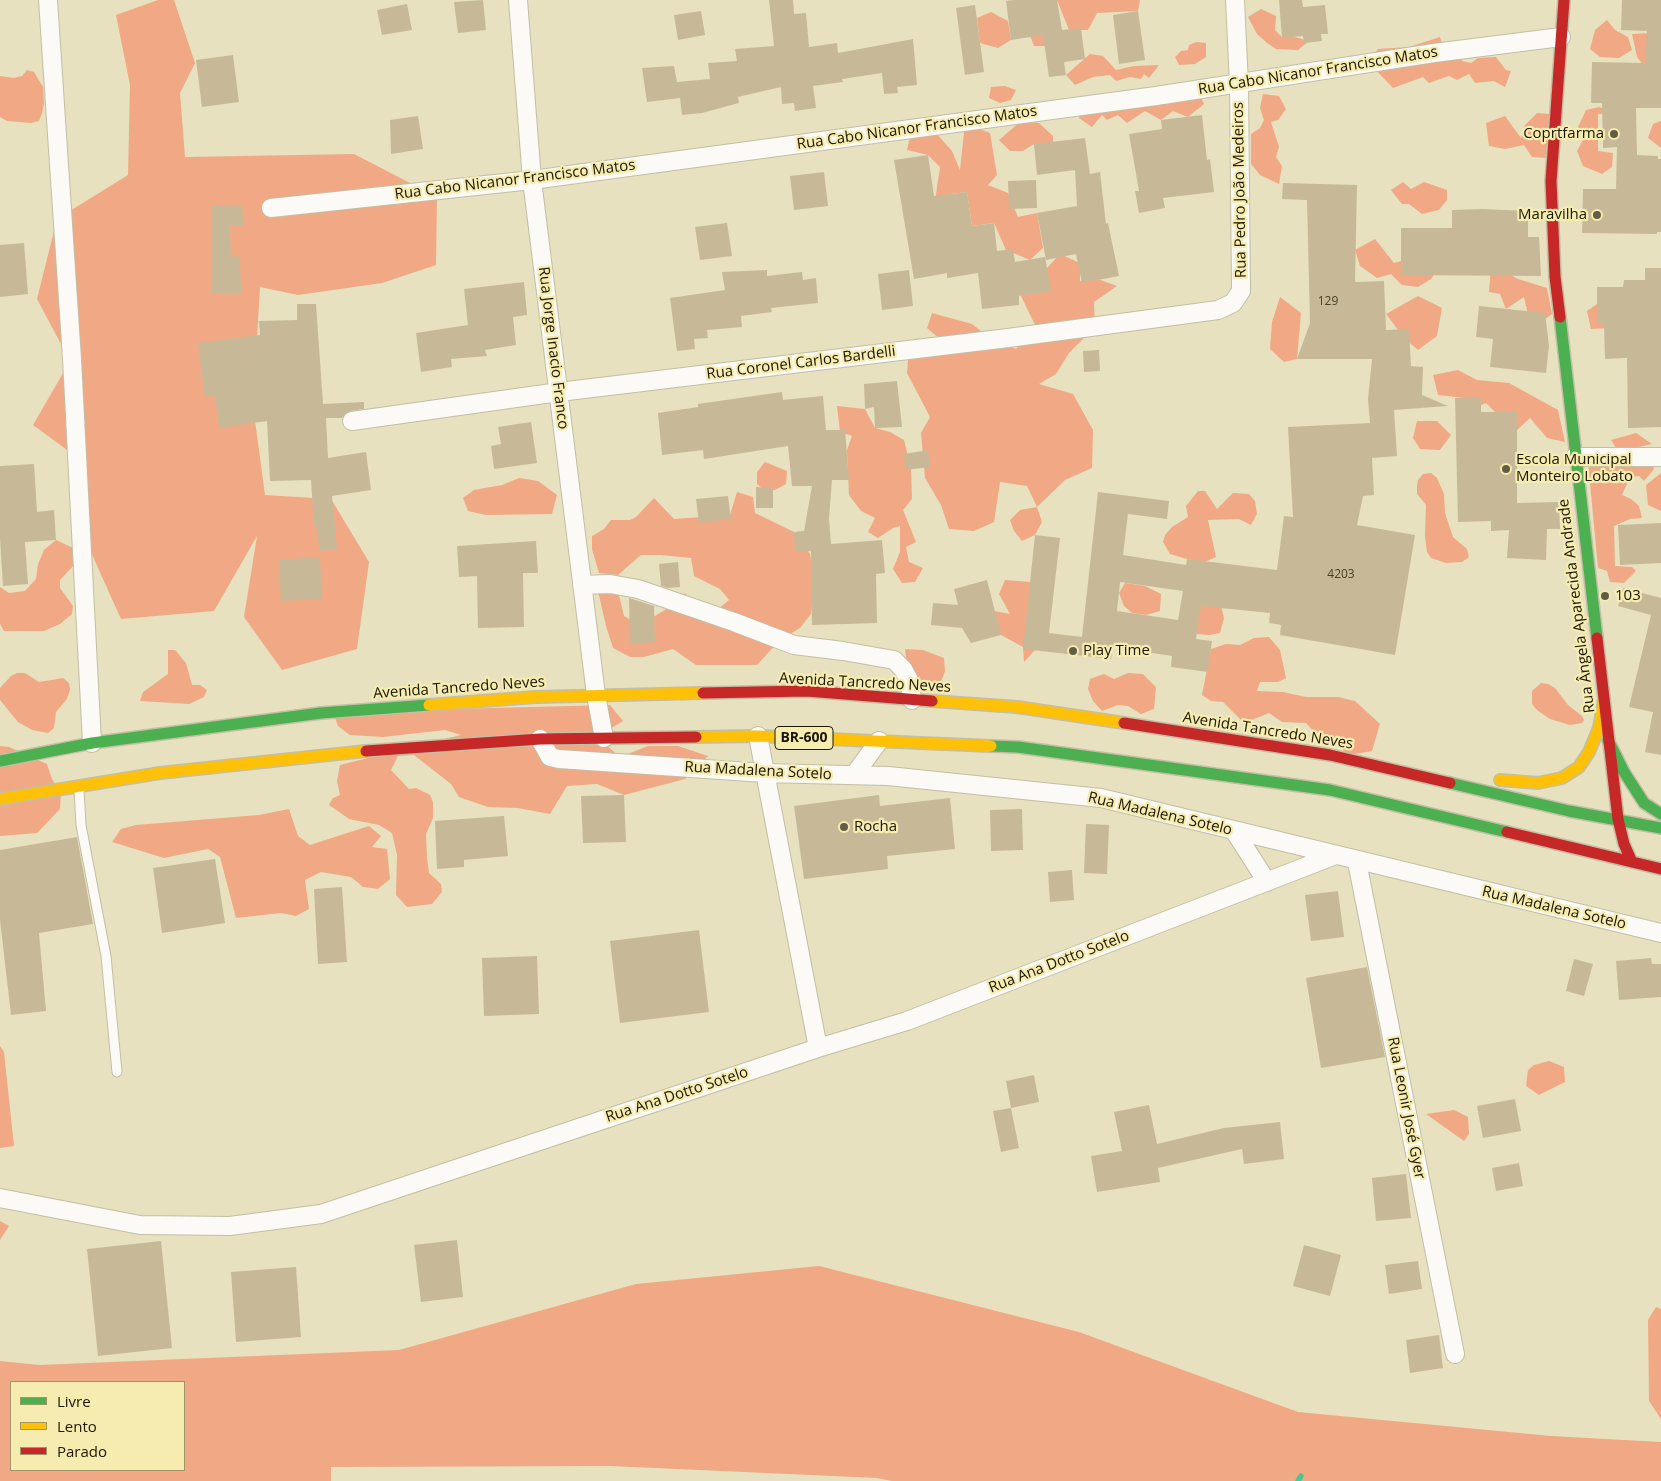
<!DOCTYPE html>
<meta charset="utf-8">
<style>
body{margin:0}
#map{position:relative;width:1661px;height:1481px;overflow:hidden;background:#e7e1c0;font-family:"Open Sans",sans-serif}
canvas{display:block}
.legend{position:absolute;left:10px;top:1381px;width:175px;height:90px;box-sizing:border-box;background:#f7ecb0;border:1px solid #9f976a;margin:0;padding:6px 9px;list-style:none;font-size:15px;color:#1b1701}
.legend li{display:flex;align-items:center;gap:10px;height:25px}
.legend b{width:25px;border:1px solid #9f976a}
</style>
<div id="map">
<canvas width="1661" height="1481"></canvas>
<ul class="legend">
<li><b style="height:6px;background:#4caf50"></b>Livre</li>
<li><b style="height:6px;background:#ffc107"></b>Lento</li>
<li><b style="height:6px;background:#c62828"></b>Parado</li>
</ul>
</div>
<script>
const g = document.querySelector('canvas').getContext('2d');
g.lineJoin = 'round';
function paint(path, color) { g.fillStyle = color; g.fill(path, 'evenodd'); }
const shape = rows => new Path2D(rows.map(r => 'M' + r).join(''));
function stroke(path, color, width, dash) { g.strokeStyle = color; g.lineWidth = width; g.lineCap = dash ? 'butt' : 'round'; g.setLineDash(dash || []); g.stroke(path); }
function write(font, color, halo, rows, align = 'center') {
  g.font = font + ' "Open Sans",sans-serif'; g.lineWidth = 4.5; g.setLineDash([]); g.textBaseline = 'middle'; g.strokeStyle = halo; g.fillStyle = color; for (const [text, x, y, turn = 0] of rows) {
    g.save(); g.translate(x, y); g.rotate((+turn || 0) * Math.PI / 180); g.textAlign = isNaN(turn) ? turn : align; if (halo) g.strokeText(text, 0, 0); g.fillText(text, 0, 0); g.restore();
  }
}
const forest = shape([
 [158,0,174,0,195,63,180,93,185,157,354,154,437,197,436,265,382,283,298,295,260,287,253,406,265,495,331,499,369,562,357,649,282,670,244,617,257,536,214,611,121,619,85,539,78,458,33,425,70,361,37,299,57,219,128,175,130,85,116,15],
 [1057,0,1140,0,1138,11,1097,13,1088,30,1069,30],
 [1261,9,1276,16,1275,30,1282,37,1295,37,1309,41,1298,50,1276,49,1267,43,1257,34,1248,17],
 [1042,10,1045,46,1034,46,1026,25],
 [991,12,1008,21,1011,40,998,48,980,43,977,18],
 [1607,20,1615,30,1628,37,1632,50,1619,58,1600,57,1590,49,1595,30],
 [1651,33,1646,69,1637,57,1632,34],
 [1440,37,1445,52,1460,51,1462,61,1471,63,1478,58,1496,57,1506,70,1511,71,1505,87,1494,81,1475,83,1469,74,1457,80,1449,76,1429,83,1423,77,1393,88,1369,63,1378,49,1409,47],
 [1196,42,1206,43,1206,57,1195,64,1179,65,1175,57,1181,51,1188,50,1189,45],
 [1090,54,1103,56,1116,70,1134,66,1159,65,1149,78,1144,74,1141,79,1130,77,1116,81,1110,75,1093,77,1075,85,1066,75],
 [27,70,34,72,43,87,44,103,42,113,39,121,31,123,7,121,0,117,0,76,14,78,22,76],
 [1005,86,1016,90,1011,100,1000,103,989,98,991,87],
 [1196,86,1204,104,1188,117,1173,111,1161,120,1145,111,1127,123,1118,115,1107,120,1102,115,1092,127,1079,118,1084,100],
 [1263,94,1279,96,1286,109,1278,120,1271,122,1279,147,1276,157,1282,166,1279,184,1260,175,1251,164,1251,134,1260,128,1264,120,1260,108],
 [1599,107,1615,113,1598,114,1598,151,1613,153,1612,167,1602,174,1583,166,1577,151,1584,138,1578,127,1586,110],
 [1537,113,1550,114,1546,158,1532,157,1524,145,1505,149,1489,146,1486,123,1505,116,1521,138,1525,125],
 [1021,121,1039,123,1053,136,1053,145,1034,144,1023,151,1010,151,999,140],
 [1661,121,1661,148,1648,138,1653,124],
 [965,123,990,133,997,175,988,185,1008,193,1018,217,1037,213,1043,248,1030,260,1006,250,994,223,972,226,967,192,951,194,947,205,935,201,940,167,928,155,907,150,912,128,936,133,952,151,960,170],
 [1403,182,1411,189,1424,182,1447,190,1447,200,1439,210,1422,214,1409,204,1402,204,1391,190],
 [1375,239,1394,263,1413,258,1438,269,1431,279,1418,287,1402,285,1391,274,1377,278,1360,266,1355,250],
 [1060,254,1080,263,1080,281,1092,277,1117,286,1094,302,1095,327,1069,353,1056,374,1039,384,1073,394,1093,430,1092,468,1065,480,1037,507,1042,522,1035,535,1022,541,1014,531,1010,520,1020,510,1037,507,1027,486,1000,482,994,522,974,531,949,529,941,505,925,478,921,433,930,417,907,373,909,347,949,347,927,328,932,313,972,324,994,341,1016,349,1036,327,1021,296],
 [1491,265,1518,279,1547,288,1552,314,1540,323,1528,315,1524,297,1506,309,1500,294,1489,292],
 [1418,296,1442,308,1437,336,1418,350,1405,339,1386,314],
 [1280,297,1301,313,1297,359,1284,362,1270,349,1272,322],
 [1597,304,1608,314,1609,328,1591,329,1587,311],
 [1458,370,1477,380,1509,383,1558,410,1565,442,1547,438,1530,418,1515,432,1486,403,1467,411,1464,398,1438,395,1433,375],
 [837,406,865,409,875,428,890,432,904,440,911,468,912,499,903,510,916,542,906,547,909,562,923,568,915,582,902,583,893,569,900,552,900,526,893,528,878,538,868,532,875,518,861,511,849,495,847,450,852,436,840,432],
 [1417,421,1437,421,1451,435,1440,450,1420,449,1413,438],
 [1636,433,1652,444,1634,448,1616,448,1611,440],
 [1651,459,1654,469,1644,481,1639,476,1630,477,1622,495,1631,499,1639,506,1642,518,1630,519,1614,526,1615,566,1632,567,1636,571,1624,583,1610,582,1607,571,1598,568,1588,462],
 [765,462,787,471,786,484,775,490,763,489,757,484,757,472],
 [1431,473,1437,478,1444,494,1445,513,1453,537,1467,549,1469,557,1462,562,1446,563,1431,558,1427,552,1425,536,1426,505,1417,494,1417,487,1418,480,1423,474],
 [1661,473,1661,511,1648,505,1646,485],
 [519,478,538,481,557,495,552,514,486,515,468,511,463,498,474,490,502,485],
 [1198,491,1205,491,1217,509,1233,493,1249,494,1255,501,1257,514,1251,525,1239,519,1208,520,1216,557,1205,562,1187,559,1170,554,1163,542,1165,535,1172,527,1188,517,1186,506],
 [737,492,753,497,755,513,794,532,810,554,815,580,811,614,800,628,779,641,757,665,696,665,673,649,644,657,630,657,613,648,606,626,598,591,617,587,624,616,640,625,665,610,685,593,700,611,717,610,729,600,720,589,694,576,691,558,661,555,641,555,618,575,599,573,592,549,592,536,604,529,611,520,630,520,636,517,654,498,674,519,730,515],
 [56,540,73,548,77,555,76,563,60,580,60,588,73,606,72,614,60,624,44,631,4,631,0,624,0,587,9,593,25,591,36,579,38,564,44,550],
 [1005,580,1030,582,1043,595,1035,650,1024,662,1023,647,1001,635,988,624,994,611,1010,614,999,594],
 [1125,583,1145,586,1161,594,1160,611,1146,615,1132,613,1124,606,1119,593],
 [1209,599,1221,606,1224,618,1220,633,1209,635,1197,634,1189,616],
 [1269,637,1280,650,1286,678,1278,682,1260,682,1257,691,1283,692,1306,697,1338,697,1355,701,1380,724,1372,751,1349,755,1332,741,1316,734,1306,723,1282,722,1269,713,1244,723,1223,702,1211,701,1202,695,1211,649,1226,644,1240,645,1254,638],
 [905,649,923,650,944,658,945,671,941,682,919,682,908,673],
 [168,650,175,650,186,663,192,685,200,685,207,690,204,697,189,704,140,701,143,692,168,674],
 [17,673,25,673,39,682,63,678,69,683,70,690,67,699,56,712,54,728,48,733,32,730,18,722,0,700,0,688,11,676],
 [1128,673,1143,674,1156,687,1154,709,1141,714,1128,706,1118,705,1102,711,1093,701,1088,689,1090,679,1104,674,1114,679],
 [1541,683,1548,684,1555,688,1568,705,1582,716,1584,720,1582,723,1570,725,1550,719,1537,710,1532,704,1532,691],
 [610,705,623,721,597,737,620,757,648,746,678,746,708,756,685,779,624,795,597,784,567,786,550,814,518,808,488,807,459,797,451,784,414,755,398,756,391,770,409,789,416,788,430,795,433,802,433,818,426,834,427,858,429,873,441,884,442,892,432,904,407,907,396,895,397,855,392,833,379,825,349,819,329,805,333,798,340,795,337,781,340,765,461,735,445,730,383,737,350,735,338,726,333,712],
 [0,746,9,747,47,764,52,779,61,793,60,809,37,833,0,836],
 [289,809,298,836,310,845,369,826,381,836,372,847,387,849,390,879,378,889,363,887,351,877,321,872,305,880,309,909,296,916,281,913,236,918,220,857,208,849,164,858,112,842,121,829,136,825,259,815],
 [0,1046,4,1052,14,1146,0,1148],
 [1549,1061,1564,1067,1565,1082,1539,1095,1526,1086,1528,1070,1534,1065],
 [1454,1110,1468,1117,1469,1134,1464,1141,1426,1114],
 [0,1221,9,1226,0,1240],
 [819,1266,1079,1332,1298,1412,1551,1436,1661,1442,1661,1481,892,1481,877,1478,610,1466,331,1467,331,1481,0,1481,0,1361,39,1365,399,1350,636,1284],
 [11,1382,184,1382,184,1470,11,1470],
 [1656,1307,1661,1309,1661,1419,1649,1401,1648,1320]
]);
const stream = shape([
 [1298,1481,1301,1476]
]);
const building = shape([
 [483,0,486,30,458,33,454,2],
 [769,0,793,0,794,14,806,13,809,47,837,43,838,53,913,39,917,85,897,87,898,93,884,94,882,73,842,79,843,82,813,86,816,108,795,111,794,103,782,104,781,87,738,97,739,103,702,113,682,115,680,98,647,102,642,68,674,66,677,82,710,79,708,63,737,61,735,49,774,46],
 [1014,0,1057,0,1062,30,1081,28,1085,59,1064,62,1066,75,1049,77,1043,35,1011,40,1006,1],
 [1279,0,1302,0,1303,7,1325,5,1328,34,1321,34,1322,41,1304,43,1303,36,1282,38],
 [1622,0,1661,0,1661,108,1636,108,1637,155,1658,156,1658,159,1661,159,1661,232,1657,232,1657,234,1582,233,1583,189,1616,189,1617,147,1603,148,1602,103,1591,103,1592,62,1645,63,1647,31,1621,30],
 [407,4,412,30,382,35,377,10],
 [975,5,984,72,965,75,956,8],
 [701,11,705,35,678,40,674,15],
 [1138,11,1145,60,1119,64,1113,15],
 [233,55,239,102,202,107,196,60],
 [1202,115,1207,160,1210,159,1214,192,1163,198,1165,208,1139,213,1135,191,1139,191,1129,134,1162,129,1161,120],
 [418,116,423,149,391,154,390,120],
 [1085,138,1090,174,1100,172,1106,224,1108,223,1119,276,1082,283,1076,254,1046,260,1037,213,1077,206,1075,170,1037,175,1034,144],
 [928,155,934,196,967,192,972,226,994,223,997,251,1013,249,1015,262,1045,257,1051,291,1019,296,1019,305,982,309,978,273,947,278,947,273,914,279,894,160],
 [824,172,828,206,794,210,790,176],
 [1036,180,1037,208,1009,209,1008,181],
 [1283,183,1357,185,1355,282,1384,281,1386,330,1409,329,1411,366,1423,367,1422,395,1448,406,1394,410,1397,456,1372,458,1374,495,1363,496,1357,525,1415,535,1395,655,1280,635,1281,625,1269,623,1270,613,1201,606,1196,639,1212,641,1208,672,1171,667,1172,656,1113,647,1111,659,1023,649,1035,535,1060,538,1049,633,1082,637,1098,492,1169,501,1167,519,1128,514,1123,555,1186,565,1187,559,1277,570,1284,516,1293,517,1288,427,1370,423,1368,399,1372,359,1297,359,1310,323,1307,200,1282,199],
 [1120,582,1183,591,1178,620,1117,611],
 [242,205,243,225,230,225,231,257,240,256,241,293,212,294,211,206],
 [1482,209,1528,211,1528,237,1539,237,1541,276,1401,275,1401,228,1452,228,1452,210],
 [727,223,732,256,700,260,695,227],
 [24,243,28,294,0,297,0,245],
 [1645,268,1661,268,1661,427,1628,428,1627,358,1605,359,1604,324,1597,324,1597,287,1623,287,1624,280,1645,280],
 [767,270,767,276,802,272,803,280,816,278,818,303,771,308,772,312,741,316,742,327,707,330,708,338,694,339,695,349,677,351,670,298,725,290,722,272],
 [909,270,913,306,882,310,878,274],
 [524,282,527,315,513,317,516,345,485,350,487,356,451,359,452,367,421,372,416,333,468,325,464,289],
 [297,304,316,304,323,404,364,402,364,409,350,411,342,418,326,418,328,458,366,452,371,490,332,496,337,549,320,551,316,525,314,525,311,480,270,481,267,421,219,428,215,395,205,397,198,343,260,335,259,321,297,320],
 [1479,306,1545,313,1549,346,1546,373,1490,367,1493,339,1476,337],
 [1099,350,1100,371,1084,372,1083,351],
 [897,381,902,427,875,428,874,407,865,409,864,384],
 [782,392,783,400,823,396,826,430,845,430,849,480,832,480,829,519,831,544,882,540,885,573,876,574,877,623,812,625,811,551,795,552,794,532,804,531,812,486,792,486,788,446,704,459,703,450,662,455,658,413,698,407,698,404],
 [1481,397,1481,412,1517,412,1517,503,1559,502,1560,529,1547,529,1546,560,1507,558,1509,530,1491,531,1491,521,1458,522,1455,398],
 [531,422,537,463,494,469,491,446,501,444,498,427],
 [928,450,930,467,906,470,904,454],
 [34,464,37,512,54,510,56,540,25,542,28,584,3,586,0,538,0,466],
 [756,487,773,488,773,508,756,508],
 [728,496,731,519,699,523,696,499],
 [1661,523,1661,563,1620,565,1618,525],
 [536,541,538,573,523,573,524,627,478,628,477,576,459,577,457,546],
 [320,557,322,599,281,601,279,560],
 [678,562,680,587,668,588,661,586,659,564],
 [987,580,1001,635,971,643,962,628,931,625,933,603,958,605,954,589],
 [1623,588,1661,598,1661,755,1645,752,1653,712,1629,707,1651,615,1618,606],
 [629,598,654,606,655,642,630,644],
 [624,795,626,842,583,843,581,796],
 [879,795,880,806,950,798,955,849,887,856,888,869,804,879,794,806],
 [1022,809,1023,850,991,851,990,810],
 [504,816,508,856,464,860,464,867,437,869,435,821],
 [1086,824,1109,825,1107,874,1084,873],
 [77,837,93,924,39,933,46,1011,11,1015,0,920,0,850],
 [215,859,225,923,162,933,153,868],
 [1072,870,1074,900,1050,902,1048,872],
 [342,887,347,962,318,964,314,889],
 [1338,891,1344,937,1311,941,1305,895],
 [699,930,709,1012,620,1023,610,941],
 [537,956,539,1014,484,1016,482,958],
 [1651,958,1652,964,1661,964,1661,997,1619,1000,1616,961],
 [1574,959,1593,964,1584,996,1566,991],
 [1367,967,1385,1057,1321,1068,1306,978],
 [1034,1075,1039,1102,1011,1108,1006,1081],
 [1515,1099,1521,1131,1483,1138,1477,1106],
 [1149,1105,1157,1144,1224,1128,1280,1122,1284,1159,1244,1164,1242,1149,1158,1168,1160,1182,1097,1192,1091,1156,1122,1151,1114,1112],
 [1011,1108,1019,1148,1001,1152,993,1111],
 [1519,1163,1523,1186,1496,1191,1492,1168],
 [1406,1174,1411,1218,1376,1221,1372,1178],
 [457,1240,463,1297,421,1302,414,1245],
 [161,1241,172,1348,98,1356,87,1249],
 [1304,1245,1341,1255,1330,1296,1293,1286],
 [1418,1261,1422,1289,1389,1294,1385,1265],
 [296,1267,301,1337,236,1342,231,1272],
 [1439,1335,1443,1368,1410,1373,1406,1340]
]);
const lane = shape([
 [79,789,81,825,106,956,117,1072]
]);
const street = shape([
 [48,0,72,359,92,743],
 [518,0,532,180,596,695,604,738],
 [271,208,532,180,1156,96,1434,53,1561,37],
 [352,421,559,392,1008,338,1218,310,1233,303,1241,291,1239,84,1235,0],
 [1575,457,1661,457],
 [582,585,610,584,638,589,734,622,794,645,843,651,894,660,903,669,910,682,912,700],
 [758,736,818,1048],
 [540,739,550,757,559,759,764,773,888,776,1101,798,1661,933],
 [854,775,879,741],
 [1235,832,1267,882],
 [1357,862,1455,1354],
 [0,1198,140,1225,230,1226,321,1214,818,1048,907,1021,1333,856]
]);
const fast = shape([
 [1560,317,1597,638],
 [1608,740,1624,772,1644,803,1661,814],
 [991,746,1018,747,1330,790,1507,832],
 [0,761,92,743,321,713,429,705],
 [1450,783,1569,811,1661,828]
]);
const slow = shape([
 [932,701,1017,707,1124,723],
 [429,705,536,697,703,693],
 [696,737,758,736,991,746],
 [1500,780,1538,783,1562,778,1579,767,1589,752,1599,728,1604,700],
 [0,799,160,773,366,751]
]);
const jam = shape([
 [1560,317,1555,277,1551,181,1564,0],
 [1597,638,1618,819,1624,844,1632,862],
 [703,693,807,691,932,701],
 [1124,723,1330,755,1450,783],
 [366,751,540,739,696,737],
 [1507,832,1661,869]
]);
const markers = [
 [1614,134,5,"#625e44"],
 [1597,215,5,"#625e44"],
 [1506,469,5,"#625e44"],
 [1605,596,5,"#625e44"],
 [1073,651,5,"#625e44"],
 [844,827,5,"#625e44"]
];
const numberNames = [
 ["129",1328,302],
 ["4203",1341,575]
];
const shields = [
 [804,738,58]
];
const shieldNames = [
 ["BR-600",804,738]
];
const streetNames = [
 ["Rua Cabo Nicanor Francisco Matos",1318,71,-9],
 ["Rua Cabo Nicanor Francisco Matos",917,128,-8],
 ["Rua Cabo Nicanor Francisco Matos",515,180,-7],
 ["Rua Pedro João Medeiros",1240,190,-91],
 ["Rua Jorge Inacio Franco",553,348,83],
 ["Rua Coronel Carlos Bardelli",801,363,-7],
 ["Rua Ângela Aparecida Andrade",1577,606,-97],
 ["Avenida Tancredo Neves",865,683,3],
 ["Avenida Tancredo Neves",459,688,-4],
 ["Avenida Tancredo Neves",1268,731,9],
 ["Rua Madalena Sotelo",758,771,3],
 ["Rua Madalena Sotelo",1160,814,13],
 ["Rua Madalena Sotelo",1554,908,13],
 ["Rua Ana Dotto Sotelo",1059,962,-21],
 ["Rua Ana Dotto Sotelo",677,1095,-18],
 ["Rua Leonir José Gyer",1406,1108,79]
];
const poiNames = [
 ["Coprtfarma",1604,134,"right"],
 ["Maravilha",1587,215,"right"],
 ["Escola Municipal",1516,460],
 ["Monteiro Lobato",1516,477],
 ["103",1615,596],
 ["Play Time",1083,651],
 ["Rocha",854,827]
];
paint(forest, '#f0a984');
stroke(stream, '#48c88f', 5.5);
paint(building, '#c7b998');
stroke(lane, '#c3bea4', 11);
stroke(street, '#c3bea4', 20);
stroke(fast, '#c3bea4', 14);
stroke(slow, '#c3bea4', 14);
stroke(jam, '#c3bea4', 14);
stroke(lane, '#fbfaf6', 9);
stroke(street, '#fbfaf6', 18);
stroke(fast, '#4caf50', 11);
stroke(slow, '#ffc107', 11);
stroke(jam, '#c62828', 11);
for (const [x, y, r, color] of markers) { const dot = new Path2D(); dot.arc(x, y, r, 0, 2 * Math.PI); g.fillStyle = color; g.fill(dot); stroke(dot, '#f7ecb0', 2); }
write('12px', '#464027', null, numberNames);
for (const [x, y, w] of shields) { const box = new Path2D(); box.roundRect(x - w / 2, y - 11.5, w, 23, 4); g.fillStyle = '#f7ecb0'; g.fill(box); stroke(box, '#1b1701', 1); }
write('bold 14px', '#1b1701', null, shieldNames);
write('15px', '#1b1701', '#f7ecb0', streetNames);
write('15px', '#1b1701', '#f7ecb0', poiNames, 'left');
</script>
